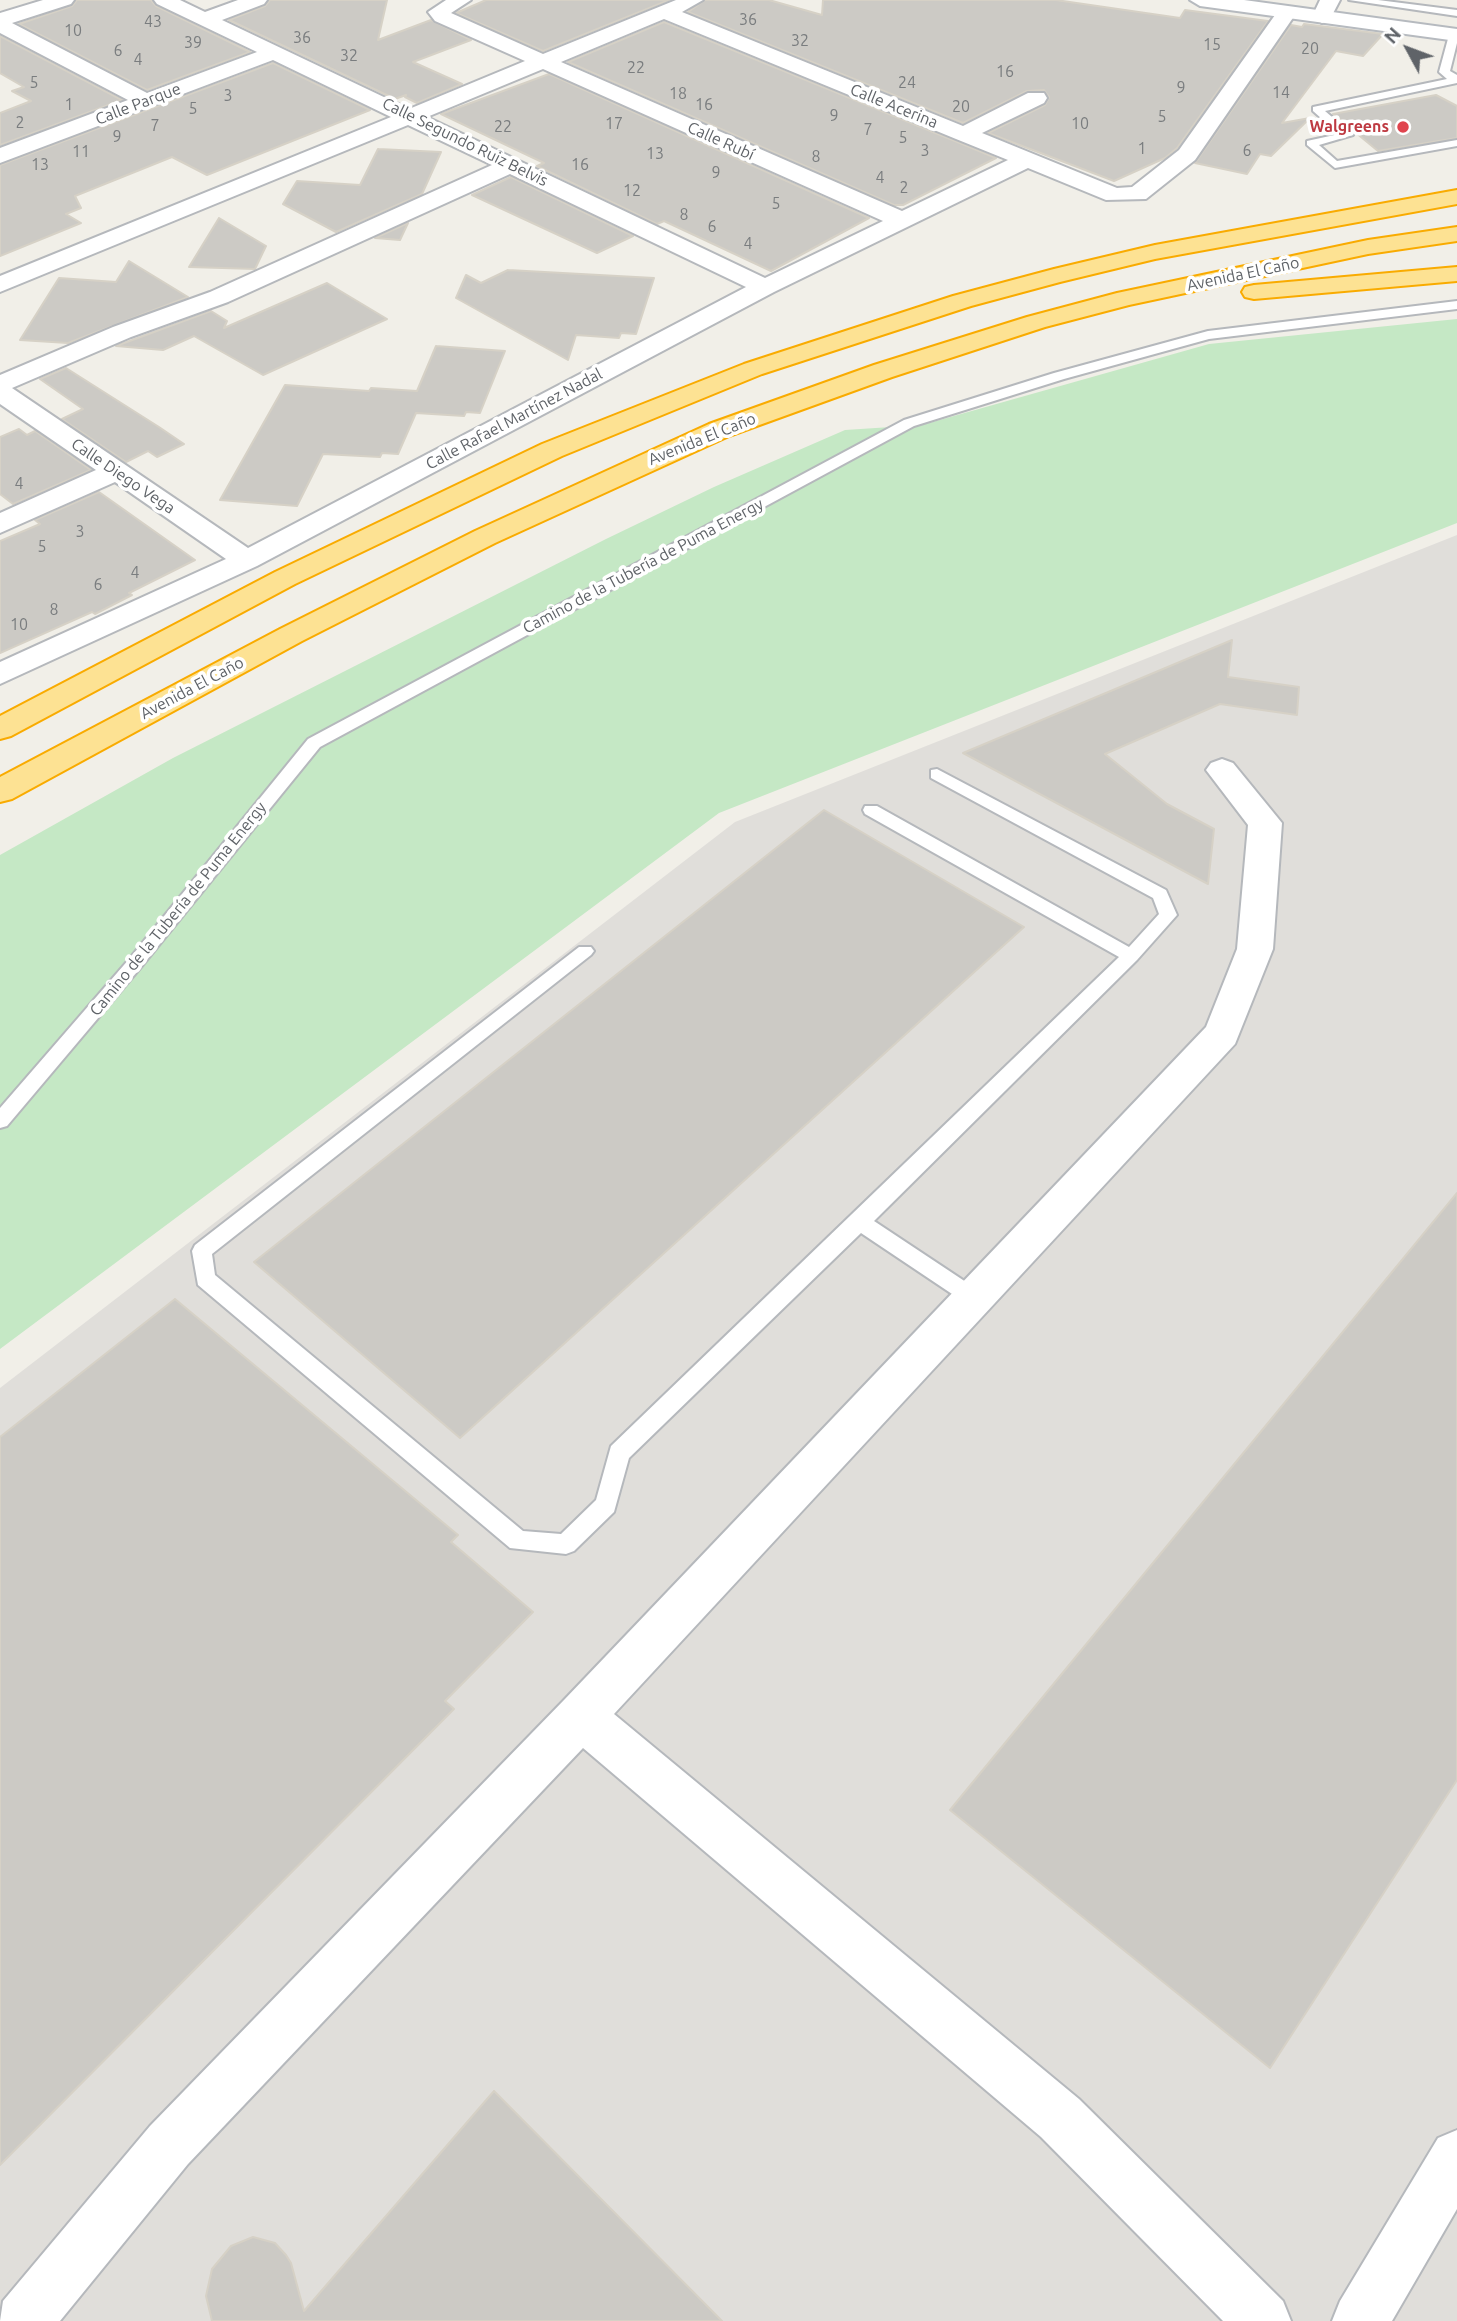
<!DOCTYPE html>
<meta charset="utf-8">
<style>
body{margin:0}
#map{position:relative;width:1457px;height:2321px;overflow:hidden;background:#f1efe8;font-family:Ubuntu,sans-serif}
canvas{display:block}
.north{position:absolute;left:1373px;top:14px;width:70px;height:70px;-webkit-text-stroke:5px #fff;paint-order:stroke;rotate:311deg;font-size:19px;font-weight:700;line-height:28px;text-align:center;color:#5f6368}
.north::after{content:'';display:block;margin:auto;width:24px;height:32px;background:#5f6368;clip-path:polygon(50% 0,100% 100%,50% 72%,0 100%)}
</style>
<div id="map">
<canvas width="1457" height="2321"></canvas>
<div class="north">N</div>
</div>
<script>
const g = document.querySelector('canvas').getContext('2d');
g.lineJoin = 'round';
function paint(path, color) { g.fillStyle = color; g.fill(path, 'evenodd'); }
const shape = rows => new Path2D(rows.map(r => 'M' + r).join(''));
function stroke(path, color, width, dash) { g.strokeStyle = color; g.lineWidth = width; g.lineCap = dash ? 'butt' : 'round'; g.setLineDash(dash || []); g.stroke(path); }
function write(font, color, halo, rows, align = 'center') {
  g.font = font + ' Ubuntu,sans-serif'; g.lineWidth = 7; g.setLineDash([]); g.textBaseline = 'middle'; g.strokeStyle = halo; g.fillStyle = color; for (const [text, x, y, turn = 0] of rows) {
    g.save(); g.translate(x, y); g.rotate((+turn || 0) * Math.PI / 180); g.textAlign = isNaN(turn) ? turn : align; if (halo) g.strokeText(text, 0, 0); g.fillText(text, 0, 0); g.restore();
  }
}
const industrial = shape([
 [1457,535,1457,2321,0,2321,0,1388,735,822]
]);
const green = shape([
 [1457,319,1457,523,719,813,0,1349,0,855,173,758,606,539,714,487,845,430,922,425,1209,344]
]);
const building = shape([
 [77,0,151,0,156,6,250,52,147,90,19,24,72,6,77,0],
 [270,0,387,0,378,40,431,20,471,40,413,62,462,84,417,103,405,97,406,95,395,99,229,20,265,6,270,0],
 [486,0,669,0,543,51,456,13,486,0],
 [705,0,769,0,822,15,823,0,1056,0,1180,18,1185,10,1268,21,1177,148,1165,158,1114,181,988,133,1045,105,1049,97,1044,90,1027,91,963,123,688,12,705,0],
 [664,22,955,141,996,158,903,205,894,205,568,62,664,22],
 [1304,24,1383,34,1363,56,1336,51,1282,123,1310,118,1271,156,1260,154,1247,174,1195,163,1291,25,1302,27,1304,24],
 [0,36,122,100,0,145,0,113,31,101,12,91,24,87,0,73,0,36],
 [273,63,370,110,207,175,172,157,75,196,81,208,66,214,81,223,0,256,0,165,273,63],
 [549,74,869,218,771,271,664,221,657,224,537,166,544,163,441,114,549,74],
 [1436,95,1457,106,1457,138,1378,151,1333,114,1436,95],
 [378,149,441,152,422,194,336,232,283,204,297,181,360,185,378,149],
 [511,177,633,236,597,253,472,195,511,177],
 [219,218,266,246,255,269,189,267,219,218],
 [408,223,400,240,375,238,408,223],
 [129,261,188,297,68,343,20,340,59,278,116,282,129,261],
 [508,270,654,278,636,334,621,333,619,338,576,335,568,360,456,298,466,275,481,283,508,270],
 [327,283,387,319,263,375,194,336,163,350,116,346,211,311,227,321,224,328,327,283],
 [436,346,505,351,480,413,466,412,464,416,416,413,398,454,382,453,380,457,323,454,297,506,220,500,285,385,369,391,371,388,417,391,436,346],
 [66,368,159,427,184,444,157,457,148,451,126,462,62,419,83,409,40,379,66,368],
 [19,429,27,435,35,431,91,470,13,504,0,494,0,437,19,429],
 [99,492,195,560,129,593,132,595,95,614,92,612,0,653,0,541,40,524,35,520,99,492],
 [1232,640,1228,677,1299,687,1297,715,1220,704,1105,754,1167,804,1214,829,1208,884,963,753,1232,640],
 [824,810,1024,927,460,1438,254,1262,824,810],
 [1457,1193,1457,1780,1270,2068,950,1810,1457,1193],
 [175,1299,458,1535,451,1542,533,1612,445,1701,454,1709,0,2165,0,1437,175,1299],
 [494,2091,722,2321,212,2321,206,2296,212,2269,231,2246,253,2237,275,2243,286,2255,291,2263,304,2311,494,2091]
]);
const lane = shape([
 [1349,0,1378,0,1457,10,1457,16,1349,0],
 [1454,32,1457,33,1457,43,1450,71,1457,75,1457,83,1325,111,1353,135,1319,145,1337,161,1457,140,1457,146,1335,168,1307,145,1307,141,1339,134,1313,111,1313,107,1447,79,1439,72,1449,35,1454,32],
 [1457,301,1457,309,1209,339,1064,379,914,426,320,747,142,966,7,1126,0,1128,0,1108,130,958,308,739,904,420,1054,373,1208,331,1457,301],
 [937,769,1166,890,1177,915,1137,960,874,1221,981,1292,984,1298,981,1304,974,1306,967,1304,861,1233,629,1458,614,1512,574,1551,566,1554,510,1548,198,1285,192,1251,195,1245,579,947,591,947,594,951,591,955,212,1254,215,1275,523,1531,561,1534,596,1500,611,1446,1119,957,865,814,863,810,865,806,877,806,1129,947,1159,914,1153,898,931,778,931,770,937,769]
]);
const street = shape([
 [43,0,74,0,71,4,12,23,147,93,257,52,157,4,154,0,180,0,205,12,238,0,267,0,264,4,222,20,409,109,525,61,435,21,428,12,446,0,471,0,451,13,543,54,676,0,703,0,682,12,963,126,1028,93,1044,93,1047,98,1044,103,982,133,1117,188,1132,187,1179,150,1280,8,1294,8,1297,12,1195,160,1146,199,1106,200,1028,168,774,292,257,566,0,684,0,662,226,559,115,482,0,533,0,513,96,470,0,404,0,375,113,327,210,292,492,165,408,125,0,292,0,276,391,117,273,60,0,163,0,148,128,100,0,33,0,13,43,0],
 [664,19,956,139,1008,160,902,211,561,62,664,19],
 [543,69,883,221,765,278,427,117,543,69],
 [510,174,746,287,248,548,12,388,131,337,228,302,510,174],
 [1320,0,1340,0,1329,21,1322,23,1312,17,1320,0],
 [1222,759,1233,763,1282,823,1273,949,1235,1044,614,1714,1079,2099,1283,2301,1291,2321,1223,2321,1041,2137,583,1748,188,2164,60,2321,0,2321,3,2301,150,2126,564,1700,1206,1027,1237,949,1248,825,1206,770,1211,763,1222,759],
 [1457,2130,1457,2209,1392,2321,1332,2321,1340,2301,1438,2138,1457,2130]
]);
const secondary = shape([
 [1190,0,1244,0,1457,29,1457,41,1200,6,1190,0]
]);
const highway = shape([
 [1457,190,1457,204,1155,259,1060,282,971,306,762,374,562,456,295,584,11,736,0,739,0,716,275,572,542,444,744,364,953,296,1054,269,1155,245,1457,190],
 [1457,227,1457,241,1368,254,1129,305,1045,327,892,377,729,436,495,543,302,641,12,799,0,802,0,777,280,629,475,531,709,424,874,365,1027,317,1117,293,1368,240,1457,227],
 [1457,267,1457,281,1254,299,1245,297,1242,292,1245,287,1254,285,1457,267]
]);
const markers = [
 [1403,127,7,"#e0444e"]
];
const numberNames = [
 ["36",748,20],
 ["43",153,22],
 ["10",73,31],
 ["36",302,38],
 ["32",800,41],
 ["39",193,43],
 ["15",1212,45],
 ["20",1310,49],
 ["6",118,51],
 ["32",349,56],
 ["4",138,60],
 ["22",636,68],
 ["16",1005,72],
 ["5",34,83],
 ["24",907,83],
 ["9",1181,88],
 ["14",1281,93],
 ["18",678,94],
 ["3",228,96],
 ["1",69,105],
 ["16",704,105],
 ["20",961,107],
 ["5",193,109],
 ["9",834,116],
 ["5",1162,117],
 ["2",20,123],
 ["17",614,124],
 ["10",1080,124],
 ["7",155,126],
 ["22",503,127],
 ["7",868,130],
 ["9",117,137],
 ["5",903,138],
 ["1",1142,149],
 ["3",925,151],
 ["6",1247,151],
 ["11",81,152],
 ["13",655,154],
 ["8",816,157],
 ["13",40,165],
 ["16",580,165],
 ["9",716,173],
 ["4",880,178],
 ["2",904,188],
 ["12",632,191],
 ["5",776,204],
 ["8",684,215],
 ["6",712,227],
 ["4",748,244],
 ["4",19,484],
 ["3",80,532],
 ["5",42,547],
 ["4",135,573],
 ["6",98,585],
 ["8",54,610],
 ["10",19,625]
];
const farStreetnames = [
 ["Calle Parque",138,104,-21],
 ["Calle Acerina",894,106,22],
 ["Calle Rubí",721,141,24],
 ["Calle Segundo Ruiz Belvis",465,142,26],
 ["Avenida El Caño",1243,274,-12],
 ["Calle Rafael Martínez Nadal",514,419,-28],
 ["Avenida El Caño",702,439,-22],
 ["Calle Diego Vega",123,476,34],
 ["Camino de la Tubería de Puma Energy",643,566,-28],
 ["Avenida El Caño",192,688,-28],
 ["Camino de la Tubería de Puma Energy",178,909,-51]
];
const farHealthnames = [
 ["Walgreens",1389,127]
];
paint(industrial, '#e0deda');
paint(green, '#c5e8c5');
paint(building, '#cccac5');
stroke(building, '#d6d1c6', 2);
stroke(lane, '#b5b8bc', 4);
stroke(street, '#b5b8bc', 4);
stroke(secondary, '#b6babf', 4);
stroke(highway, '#f9ab00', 4);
paint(lane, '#fff');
paint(street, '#fff');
paint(secondary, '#fff');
paint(highway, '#fde293');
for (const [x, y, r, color] of markers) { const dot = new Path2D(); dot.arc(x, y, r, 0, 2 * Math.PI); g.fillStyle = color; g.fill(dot); stroke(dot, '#fff', 2.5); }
write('16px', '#7a7d7f', null, numberNames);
write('16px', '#5f6368', '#fff', farStreetnames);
write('bold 16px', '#be3a42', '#fff', farHealthnames, 'right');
</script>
